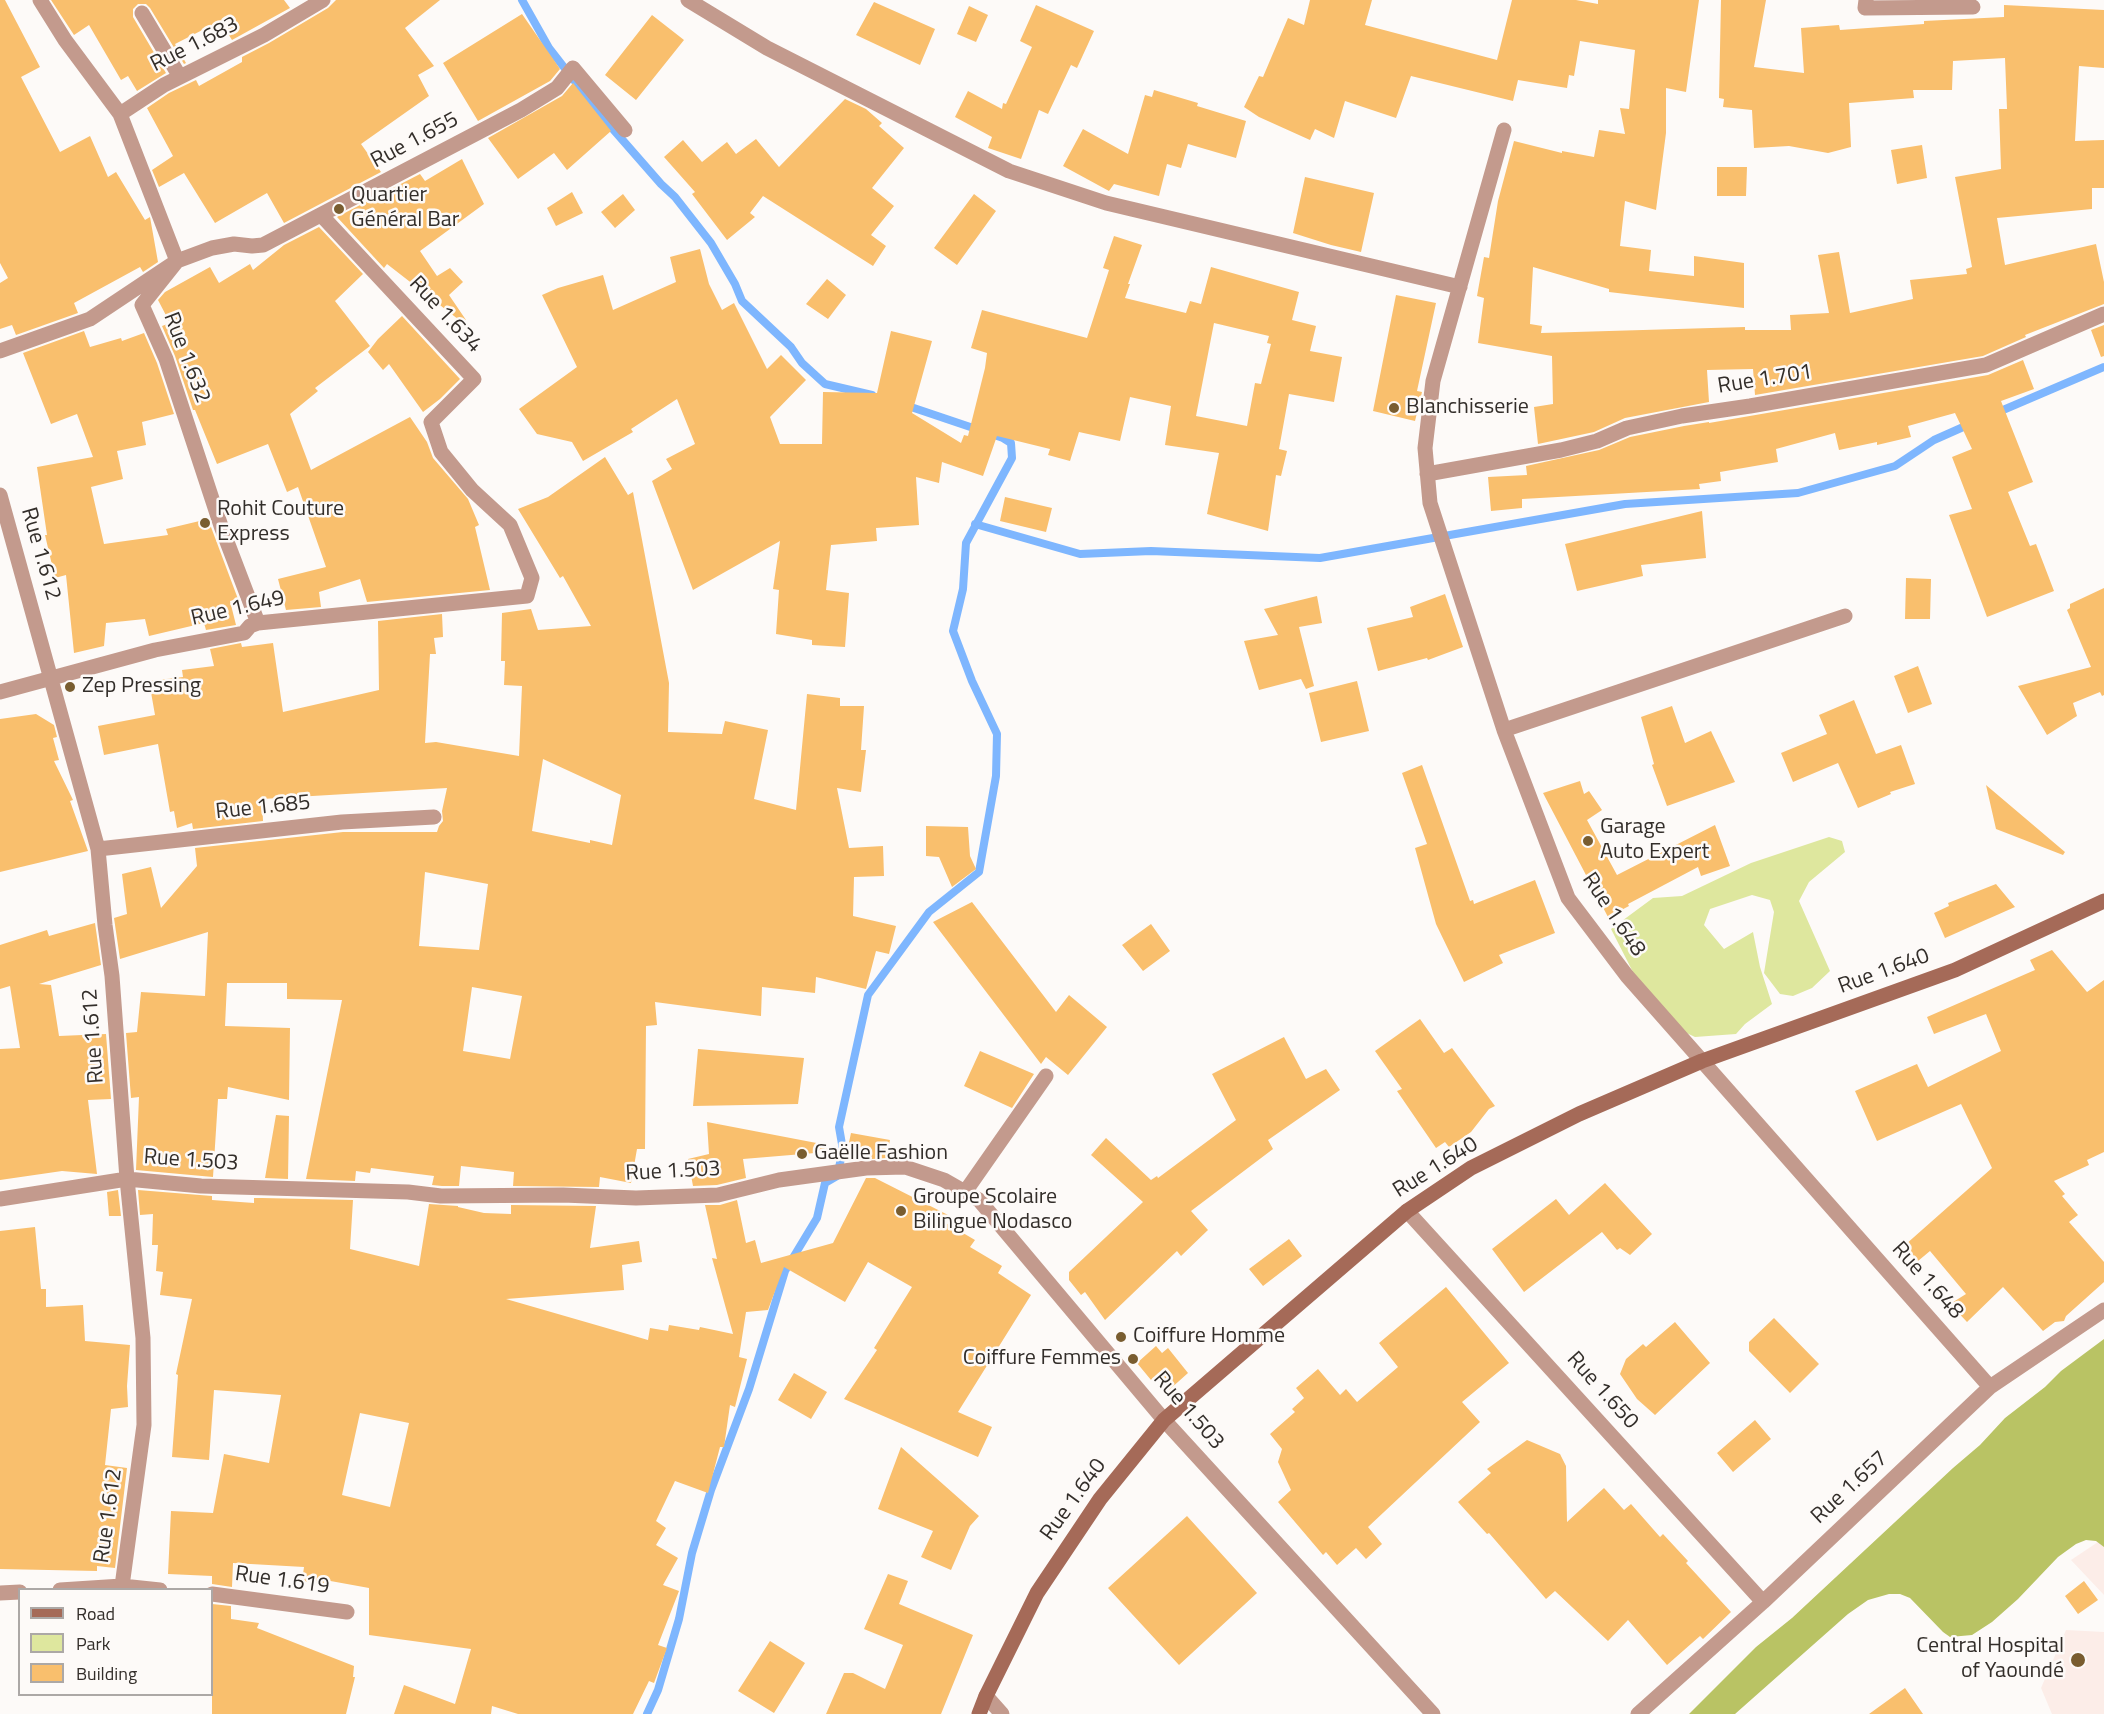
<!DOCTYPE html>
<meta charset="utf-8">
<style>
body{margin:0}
#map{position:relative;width:2104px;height:1714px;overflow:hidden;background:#fdfaf8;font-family:"Titillium Web",sans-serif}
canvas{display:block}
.legend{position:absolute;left:18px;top:1588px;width:195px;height:108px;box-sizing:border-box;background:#fdfaf8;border:2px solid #aca8a6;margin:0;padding:8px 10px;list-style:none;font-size:18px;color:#332e2a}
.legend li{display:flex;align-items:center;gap:12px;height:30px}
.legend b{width:30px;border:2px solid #aca8a6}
</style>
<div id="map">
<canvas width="2104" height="1714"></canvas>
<ul class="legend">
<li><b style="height:8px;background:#a56a58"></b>Road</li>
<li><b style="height:16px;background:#dee79e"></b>Park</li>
<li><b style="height:16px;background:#f9bf6d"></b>Building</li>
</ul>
</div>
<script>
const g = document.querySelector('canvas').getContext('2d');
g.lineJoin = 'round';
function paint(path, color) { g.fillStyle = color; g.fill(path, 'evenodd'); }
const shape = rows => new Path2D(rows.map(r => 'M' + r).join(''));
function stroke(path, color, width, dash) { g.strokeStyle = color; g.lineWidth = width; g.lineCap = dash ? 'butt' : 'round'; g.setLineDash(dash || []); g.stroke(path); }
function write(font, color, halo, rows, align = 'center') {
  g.font = font + ' "Titillium Web",sans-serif'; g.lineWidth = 5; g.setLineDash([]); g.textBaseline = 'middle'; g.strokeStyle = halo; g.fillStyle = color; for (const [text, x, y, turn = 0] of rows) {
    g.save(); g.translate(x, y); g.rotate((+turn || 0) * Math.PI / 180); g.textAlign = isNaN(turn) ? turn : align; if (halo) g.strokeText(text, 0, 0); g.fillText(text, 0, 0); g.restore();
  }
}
const medical = shape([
 [2104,1538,2104,1595,2071,1560],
 [2066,1630,2104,1632,2104,1714,2052,1714,2041,1688]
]);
const green = shape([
 [1829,837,1842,841,1845,852,1809,882,1799,901,1830,971,1812,988,1793,996,1780,994,1764,973,1774,912,1770,900,1752,895,1710,909,1704,925,1724,949,1753,932,1760,967,1772,1004,1745,1024,1736,1034,1695,1037,1678,1029,1636,978,1611,929,1653,898,1682,896,1751,863]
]);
const forest = shape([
 [2104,1339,2104,1547,2096,1541,2086,1540,2076,1544,2058,1557,2018,1599,1992,1622,1972,1635,1950,1637,1943,1632,1910,1598,1900,1594,1889,1594,1868,1600,1848,1614,1735,1714,1689,1714,1756,1647,1792,1618,1953,1468,1980,1445,2005,1418,2045,1387,2061,1371]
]);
const stream = shape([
 [522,0,549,48,605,120,661,184,675,197,711,243,735,284,742,301,791,347,802,363,825,384,872,395],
 [1996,413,2104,367],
 [975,524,1080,554,1151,551,1320,558,1625,504,1798,493,1895,466,1934,440,1970,424],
 [647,1714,658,1690,679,1619,692,1553,711,1490,749,1389,785,1271,817,1218,825,1183,837,1176,843,1150,839,1127,868,995,929,912,979,872,996,776,997,734,972,681,953,631,963,589,966,543,1012,458,1011,443,1003,438,905,405]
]);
const building = shape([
 [0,0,5,0,40,67,21,77,60,152,90,136,108,177,116,172,145,220,150,217,158,262,143,272,140,267,74,303,78,313,16,335,12,325,0,329,0,283,8,278,0,263],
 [51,0,284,0,290,8,232,40,220,21,175,44,186,63,184,64,150,8,146,4,138,4,133,9,133,17,166,73,137,91,128,76,121,80,89,25,74,35],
 [336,0,440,0,405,28,434,66,418,75,429,96,361,144,381,172,284,223,267,193,215,223,184,173,159,187,152,170,173,156,147,108,169,93,196,80,199,86,242,62,242,57,269,43,328,8],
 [1310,0,1372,0,1365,25,1497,60,1512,0,1576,0,1598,4,1598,0,1699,0,1686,92,1666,88,1666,133,1656,210,1625,201,1620,246,1651,250,1649,271,1694,276,1694,256,1744,263,1744,308,1609,292,1609,289,1533,267,1530,324,1542,326,1541,333,1745,327,1745,330,1791,330,1790,315,1829,313,1818,255,1839,252,1850,313,1913,299,1910,280,1967,274,1966,269,1972,267,1955,177,2001,169,1999,109,2007,109,2005,58,1953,61,1952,90,1913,90,1914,98,1849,103,1851,147,1828,153,1789,146,1754,148,1752,110,1723,107,1724,99,1719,98,1721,0,1766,0,1754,67,1804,73,1801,28,1839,25,1840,30,1924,24,1924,21,2004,17,2004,5,2104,10,2104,68,2079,66,2075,141,2104,140,2104,188,2092,188,2092,209,1997,218,2005,265,2096,244,2104,282,2104,304,2025,335,2026,337,1983,356,1755,395,1753,369,1707,370,1709,402,1625,418,1594,432,1538,444,1534,407,1553,404,1552,356,1478,343,1484,298,1477,296,1484,257,1489,258,1498,201,1514,141,1562,153,1562,151,1594,157,1599,130,1625,134,1620,108,1629,109,1635,50,1580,41,1574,76,1569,75,1567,88,1518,80,1513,101,1411,76,1396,118,1345,101,1334,138,1315,129,1310,140,1259,117,1244,107,1259,76,1263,77,1288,18,1304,25],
 [874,2,935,29,920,65,856,35],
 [1036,5,1094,31,1077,68,1071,65,1048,114,1039,110,1021,159,988,148,992,137,955,117,968,91,1002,109,1003,103,1006,104,1032,47,1020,41],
 [969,6,988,15,976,42,957,34],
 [522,14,560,69,550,81,478,121,443,63],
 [652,15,684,40,636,100,605,75],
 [573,83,611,131,567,170,554,153,518,179,488,138,562,96],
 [1154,90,1198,103,1197,106,1246,121,1236,158,1188,144,1181,168,1167,164,1159,196,1114,184,1109,191,1063,166,1083,129,1128,154,1145,95,1152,97],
 [845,99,866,109,882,123,879,126,904,148,872,188,894,206,871,235,886,246,873,266,763,196,750,213,755,217,727,240,692,194,695,192,664,157,683,140,702,162,727,142,736,154,756,139,779,167],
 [1922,145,1927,178,1897,184,1891,150],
 [462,159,484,204,420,251,437,276,450,268,463,282,449,295,466,320,463,323,387,264,384,268,337,217,420,174,425,181],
 [1717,167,1747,167,1746,196,1717,196],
 [1305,177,1374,193,1361,252,1331,245,1293,233],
 [572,192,583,213,556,226,547,208],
 [623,194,635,210,615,228,601,212],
 [974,194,996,211,957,265,934,248],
 [319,227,363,274,335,301,370,346,315,388,318,391,290,414,311,470,410,417,427,442,433,458,468,499,479,525,475,527,490,590,367,602,360,579,319,592,321,607,286,610,278,579,326,567,298,487,287,492,268,444,217,464,195,410,193,410,175,356,162,326,170,323,158,300,165,292,210,267,219,283,250,264,253,270,284,245],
 [1114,236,1142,245,1128,284,1130,284,1125,298,1186,313,1190,301,1201,304,1211,267,1299,292,1292,320,1316,326,1310,351,1342,357,1334,402,1289,394,1279,449,1287,451,1281,476,1276,475,1268,531,1207,514,1219,453,1165,445,1171,406,1130,397,1120,441,1079,432,1070,461,1048,455,1050,449,997,436,983,476,942,462,939,483,916,477,919,525,876,528,877,541,831,545,826,590,849,593,845,647,812,645,812,640,776,634,779,590,773,589,780,541,693,590,652,481,672,469,666,459,695,444,677,399,631,429,633,432,583,461,572,442,537,434,519,409,577,367,542,295,558,288,603,275,613,310,676,282,670,257,700,249,709,284,722,310,734,303,767,369,781,355,806,380,770,417,780,444,822,444,823,392,877,393,891,331,932,341,912,413,961,443,964,435,968,436,985,368,987,353,971,348,982,310,1087,338,1109,270,1103,268],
 [1214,323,1269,336,1267,343,1271,344,1261,384,1255,383,1247,426,1196,416],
 [827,279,846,295,828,319,806,304],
 [1396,295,1436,303,1417,391,1422,392,1415,421,1373,411],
 [402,316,460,379,440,399,423,412,389,364,383,370,368,352,378,339],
 [2104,325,2104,356,2101,357,2091,330],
 [84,331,90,347,121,338,122,341,144,333,157,363,174,414,142,422,146,445,117,451,123,479,91,487,104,544,168,535,166,529,208,519,238,599,230,601,236,625,206,630,204,623,149,636,145,619,106,623,104,646,74,653,66,575,55,578,45,535,47,535,37,467,93,457,77,414,51,424,23,353],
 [2023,360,2034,389,2001,401,2033,482,2008,492,2030,546,2036,544,2054,591,1987,617,1949,515,1972,509,1952,457,1972,449,1955,413,1908,426,1911,437,1877,445,1877,442,1839,450,1835,433,1776,449,1778,462,1720,472,1721,481,1699,484,1700,489,1522,499,1522,508,1491,511,1488,477,1527,475,1526,466,1599,450,1630,437,1684,426,1709,422,1709,423,1988,375],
 [605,457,628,495,633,492,669,683,668,732,722,734,725,721,768,730,754,799,796,810,807,694,840,698,840,706,864,706,861,750,866,750,861,792,837,788,849,848,883,846,884,876,854,877,853,916,896,926,889,954,876,951,866,989,816,977,815,993,762,987,761,1016,655,1002,657,1025,646,1026,645,1149,637,1149,631,1183,600,1177,599,1187,513,1186,514,1172,461,1166,459,1186,442,1186,432,1185,434,1176,371,1168,370,1173,356,1171,355,1181,306,1179,342,1000,287,999,287,983,227,983,225,1026,290,1028,289,1100,228,1087,227,1099,218,1099,213,1177,136,1170,139,1097,131,1098,126,1033,137,1032,141,992,205,996,208,932,120,959,114,918,127,914,122,874,151,867,161,908,197,866,195,848,343,832,437,832,439,826,443,821,442,811,447,788,262,799,263,821,193,829,192,823,177,828,174,811,170,812,158,744,104,755,98,726,155,715,149,681,183,677,182,670,214,666,210,649,241,643,242,647,273,643,283,712,379,690,378,621,442,614,443,637,434,638,436,654,430,654,425,743,436,742,519,756,522,686,504,685,505,661,501,661,502,613,531,609,538,630,591,626,563,576,560,578,518,509,548,497],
 [543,759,621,795,612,845,590,840,590,843,532,831],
 [425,872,488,884,479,950,419,946],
 [472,987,522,996,510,1059,463,1051],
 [1005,497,1052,508,1046,532,1000,521],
 [1702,511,1706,558,1641,565,1643,576,1577,591,1565,544],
 [1906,578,1931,579,1930,619,1905,619],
 [2104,588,2104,695,2102,696,2100,692,2073,703,2077,716,2047,735,2018,686,2091,667,2067,610,2070,608,2070,604],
 [1445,594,1463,647,1428,660,1427,658,1378,671,1367,628,1413,617,1410,607],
 [1317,596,1322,623,1299,627,1314,686,1306,689,1301,679,1259,690,1244,641,1278,635,1264,609],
 [1918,666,1932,704,1908,713,1894,676],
 [1357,681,1369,731,1321,742,1309,693],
 [1854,700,1876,754,1901,745,1915,784,1890,792,1891,794,1858,808,1838,763,1793,782,1781,753,1827,734,1819,715],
 [1672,706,1685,743,1711,731,1735,782,1667,806,1652,765,1654,764,1641,717],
 [36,714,54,725,57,737,53,738,59,760,54,761,73,800,70,801,88,851,0,872,0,719],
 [1422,765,1470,901,1473,900,1474,904,1535,880,1555,933,1499,955,1503,963,1464,982,1436,924,1415,848,1427,844,1402,773],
 [1580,781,1584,794,1589,791,1602,810,1587,820,1617,875,1715,825,1730,866,1701,876,1698,867,1628,904,1629,906,1608,917,1543,793],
 [1986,785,2065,852,2063,855,1996,829],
 [926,826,968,827,970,856,976,869,952,887,939,857,926,856],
 [1996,884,2015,907,1945,938,1934,913,1949,906,1948,903],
 [972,902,1056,1012,1069,995,1107,1027,1068,1075,1046,1057,1041,1064,933,922],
 [95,923,101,965,39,984,51,985,59,1036,106,1034,111,1099,88,1100,97,1174,62,1171,0,1180,0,1049,20,1048,10,986,0,989,0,945,47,930,49,936],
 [1151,924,1170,951,1143,971,1122,945],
 [2052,950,2087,992,2104,980,2104,1152,2087,1160,2089,1165,2054,1181,2065,1194,2062,1196,2078,1215,2069,1222,2104,1262,2104,1282,2066,1316,2064,1321,2055,1322,2043,1331,2003,1287,1967,1322,1950,1304,1966,1294,1930,1251,1918,1261,1905,1245,1992,1168,1961,1104,1877,1141,1855,1091,1917,1064,1928,1087,2001,1051,1986,1014,1934,1034,1927,1017,2035,970,2030,960],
 [1420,1019,1444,1053,1452,1048,1495,1106,1489,1109,1471,1132,1449,1147,1445,1142,1436,1148,1397,1091,1402,1089,1375,1051],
 [1284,1037,1306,1079,1326,1069,1340,1090,1268,1140,1273,1149,1191,1211,1208,1230,1181,1256,1177,1251,1105,1320,1085,1292,1081,1295,1069,1280,1069,1272,1143,1202,1091,1155,1106,1138,1151,1180,1157,1176,1158,1178,1236,1120,1212,1074],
 [698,1049,804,1058,798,1104,693,1106],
 [980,1051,1034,1074,1012,1108,964,1086],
 [276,1115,289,1116,288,1179,265,1178],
 [707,1122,827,1145,827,1152,743,1159,746,1178,717,1185,693,1186,688,1159,709,1154],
 [851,1133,890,1140,886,1158,845,1161],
 [866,1178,875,1178,950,1216,946,1223,975,1240,970,1247,1002,1266,998,1273,1031,1295,958,1412,992,1427,978,1457,844,1399,877,1350,874,1348,912,1287,868,1262,845,1302,784,1267,768,1310,746,1312,739,1357,747,1359,735,1407,730,1405,724,1447,720,1447,708,1493,675,1481,656,1521,666,1528,656,1545,678,1558,663,1585,679,1591,658,1645,667,1648,654,1683,649,1681,633,1714,518,1714,492,1706,491,1714,394,1714,404,1685,455,1704,471,1649,369,1635,369,1588,325,1580,324,1584,302,1581,304,1567,233,1563,232,1587,212,1584,212,1576,168,1574,171,1511,213,1513,224,1454,269,1463,281,1395,214,1390,209,1460,172,1457,178,1375,176,1374,192,1299,160,1295,163,1272,156,1271,158,1245,152,1245,153,1214,140,1215,138,1190,212,1196,212,1200,254,1203,254,1198,262,1198,353,1200,350,1249,419,1266,429,1204,458,1206,458,1207,484,1213,511,1214,511,1205,596,1206,590,1248,639,1241,642,1262,622,1265,624,1290,506,1299,648,1340,650,1328,668,1331,669,1325,699,1330,700,1327,733,1334,712,1258,717,1259,705,1205,720,1205,737,1200,746,1243,755,1240,761,1263,833,1243],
 [360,1413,409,1423,390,1507,342,1495],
 [1605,1183,1652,1234,1630,1255,1620,1248,1617,1250,1602,1232,1524,1292,1492,1249,1556,1199,1569,1215],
 [118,1190,121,1216,109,1216,107,1192],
 [35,1227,41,1289,46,1289,46,1307,83,1305,85,1341,130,1345,127,1386,128,1407,111,1409,105,1465,127,1468,115,1568,97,1566,97,1571,0,1569,0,1231],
 [1289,1239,1302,1256,1263,1286,1249,1269],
 [1446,1287,1509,1363,1462,1402,1480,1422,1368,1527,1382,1544,1366,1559,1356,1548,1337,1565,1326,1552,1323,1555,1278,1502,1291,1490,1278,1462,1282,1449,1270,1434,1295,1412,1292,1409,1304,1398,1296,1388,1318,1369,1340,1395,1346,1389,1357,1402,1398,1367,1379,1343],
 [1774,1318,1819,1364,1790,1393,1749,1351,1749,1342],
 [1675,1322,1710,1363,1655,1415,1637,1399,1620,1374,1626,1359,1643,1344,1646,1347],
 [1156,1346,1162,1353,1168,1348,1188,1373,1169,1390,1156,1376,1151,1380,1137,1363],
 [794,1373,827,1392,811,1419,778,1400],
 [1755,1420,1771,1439,1733,1472,1717,1453],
 [1527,1440,1560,1454,1566,1466,1567,1522,1604,1488,1624,1510,1631,1504,1660,1537,1663,1534,1688,1561,1686,1563,1731,1612,1703,1639,1700,1636,1667,1665,1628,1620,1608,1641,1555,1591,1546,1599,1489,1533,1487,1534,1458,1502,1491,1473,1487,1469],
 [901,1447,979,1516,970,1526,951,1570,921,1557,933,1531,878,1509],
 [1187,1516,1257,1593,1179,1665,1108,1588],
 [888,1574,908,1581,899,1604,973,1635,941,1714,826,1714,844,1673,853,1673,885,1689,903,1645,864,1629],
 [2084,1581,2098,1600,2078,1614,2065,1596],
 [212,1604,231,1606,231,1619,259,1623,257,1628,354,1666,353,1677,355,1677,346,1714,212,1714],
 [770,1641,805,1663,774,1713,738,1691],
 [1905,1688,1923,1714,1869,1714]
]);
const street = shape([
 [40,0,65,40,120,114,177,261,142,305,166,359,221,526,258,623],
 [688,0,767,48,1009,171,1106,203,1460,287],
 [1866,0,1865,8,1973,7],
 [142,13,180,77],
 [120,114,164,85,264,35,323,0],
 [1504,130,1433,381,1425,448,1430,503,1504,730,1568,898,1627,976,1990,1387],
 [0,351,90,319,177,261,212,248,234,244,252,246,263,245,521,110,557,88,573,68,625,130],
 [1427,474,1561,450,1597,441,1627,428,1682,416,1750,406,1986,365,2104,314],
 [0,495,98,849,105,925,112,976,127,1179,143,1338,144,1425,122,1586],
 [0,692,155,650,244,633,250,626,258,623,527,596,532,578,510,525,472,490,441,452,431,422,474,379,322,216],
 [1504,730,1845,616],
 [98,849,342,822,434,817],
 [965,1192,1046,1076],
 [0,1199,127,1179,201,1186,408,1192,441,1196,563,1195,636,1198,718,1195,779,1180,866,1168,905,1167,944,1180,979,1200,1164,1420,1433,1714],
 [1407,1211,1763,1602],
 [60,1590,122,1586,160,1590],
 [0,1593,20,1592],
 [212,1594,347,1612],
 [986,1696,1002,1714],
 [1638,1714,1763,1602,1990,1387,2104,1310]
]);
const secondary = shape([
 [979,1714,986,1696,1037,1593,1100,1499,1164,1420,1407,1211,1471,1168,1579,1114,1702,1061,1955,970,2104,901]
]);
const markers = [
 [339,209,6,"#795d30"],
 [1394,408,6,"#795d30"],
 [205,523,6,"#795d30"],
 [70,687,6,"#795d30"],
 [1588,841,6,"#795d30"],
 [802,1154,6,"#795d30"],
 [901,1211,6,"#795d30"],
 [1121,1337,6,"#795d30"],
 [1133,1359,6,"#795d30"],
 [2078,1660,8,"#795d30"]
];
const streetNames = [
 ["Rue 1.683",195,45,-27],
 ["Rue 1.655",415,141,-28],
 ["Rue 1.634",445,315,47],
 ["Rue 1.632",186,358,69],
 ["Rue 1.701",1765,380,-9],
 ["Rue 1.612",40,554,74],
 ["Rue 1.649",238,609,-13],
 ["Rue 1.685",263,808,-6],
 ["Rue 1.648",1613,915,56],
 ["Rue 1.640",1884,972,-20],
 ["Rue 1.612",94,1036,-94],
 ["Rue 1.503",191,1161,4],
 ["Rue 1.640",1436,1168,-32],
 ["Rue 1.503",673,1172,-3],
 ["Rue 1.648",1927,1281,48],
 ["Rue 1.650",1602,1391,48],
 ["Rue 1.503",1188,1411,49],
 ["Rue 1.657",1850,1488,-43],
 ["Rue 1.640",1074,1500,-54],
 ["Rue 1.612",109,1516,-82],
 ["Rue 1.619",282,1581,8]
];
const poiNames = [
 ["Quartier",351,196],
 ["Général Bar",351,221],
 ["Blanchisserie",1406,408],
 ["Rohit Couture",217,510],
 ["Express",217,535],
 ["Zep Pressing",82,687],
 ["Garage",1600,828],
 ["Auto Expert",1600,853],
 ["Gaëlle Fashion",814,1154],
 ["Groupe Scolaire",913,1198],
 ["Bilingue Nodasco",913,1223],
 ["Coiffure Homme",1133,1337],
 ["Coiffure Femmes",1121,1359,"right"],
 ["Central Hospital",2064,1647,"right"],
 ["of Yaoundé",2064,1672,"right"]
];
paint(medical, '#fcede8');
paint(green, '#dee79e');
paint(forest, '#b9c364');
stroke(stream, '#7eb6fe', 8);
paint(building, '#f9bf6d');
stroke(street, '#c39a8d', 15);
stroke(secondary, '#a56a58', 15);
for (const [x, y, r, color] of markers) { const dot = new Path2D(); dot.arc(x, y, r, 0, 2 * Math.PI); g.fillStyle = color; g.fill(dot); stroke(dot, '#fdfaf8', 2); }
write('22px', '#332e2a', '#fdfaf8', streetNames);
write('22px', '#332e2a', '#fdfaf8', poiNames, 'left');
</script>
